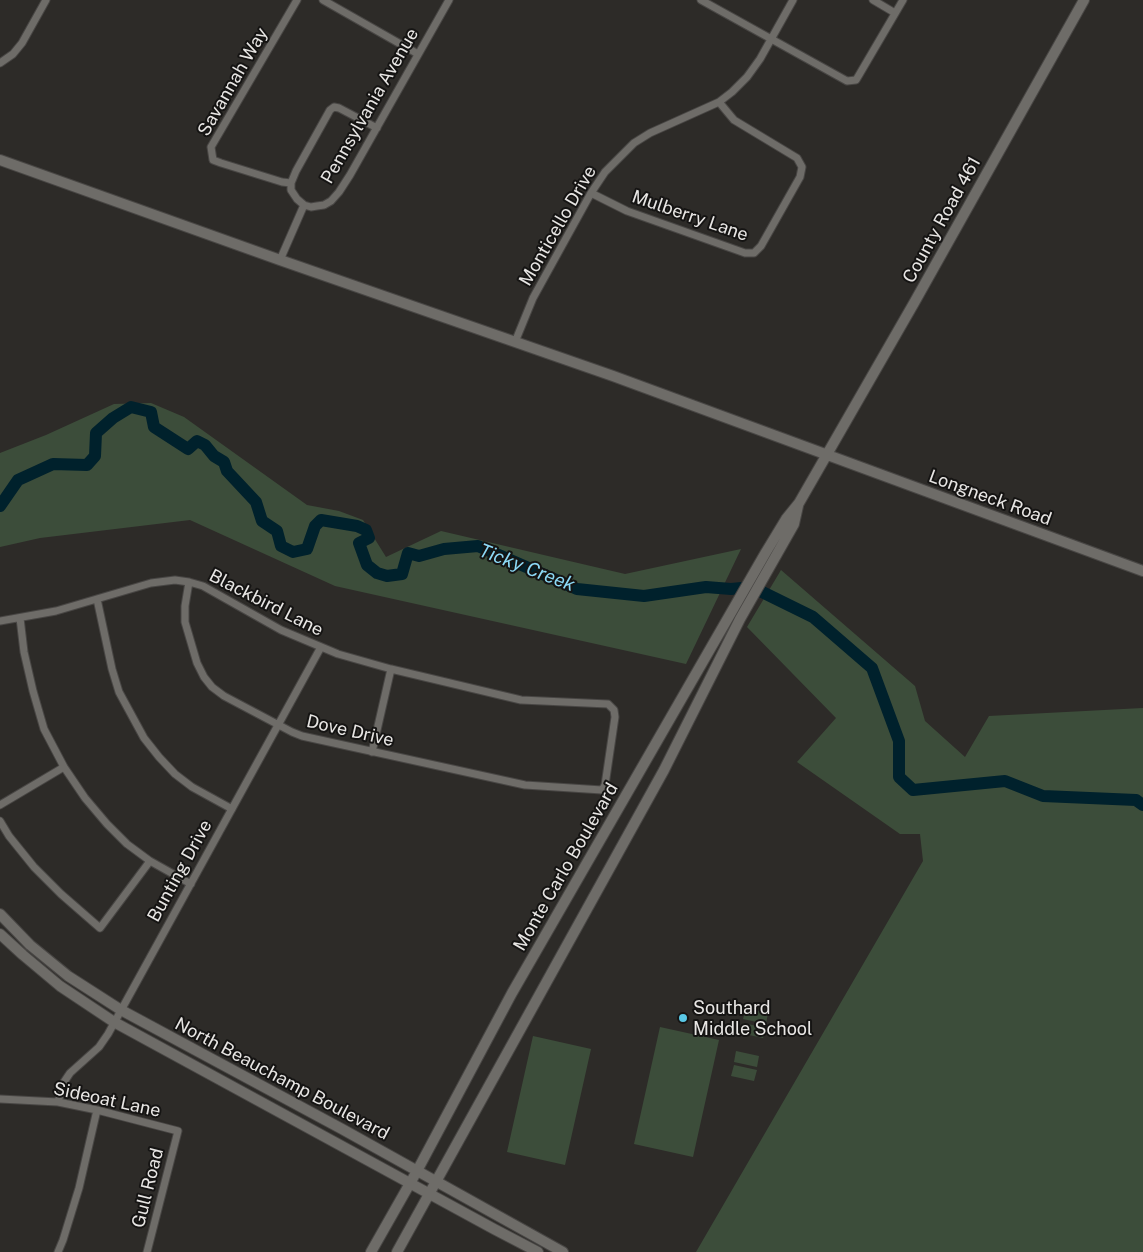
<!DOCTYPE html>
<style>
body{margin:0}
canvas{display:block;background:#2d2b28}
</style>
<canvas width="1143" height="1252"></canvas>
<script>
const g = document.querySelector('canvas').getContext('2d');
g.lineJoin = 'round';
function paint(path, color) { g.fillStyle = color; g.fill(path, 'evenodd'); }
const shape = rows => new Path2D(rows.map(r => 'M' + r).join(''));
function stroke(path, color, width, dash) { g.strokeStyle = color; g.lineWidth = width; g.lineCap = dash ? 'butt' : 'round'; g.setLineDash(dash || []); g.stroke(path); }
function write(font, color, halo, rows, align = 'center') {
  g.font = font + ' "Public Sans",sans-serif'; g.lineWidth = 4; g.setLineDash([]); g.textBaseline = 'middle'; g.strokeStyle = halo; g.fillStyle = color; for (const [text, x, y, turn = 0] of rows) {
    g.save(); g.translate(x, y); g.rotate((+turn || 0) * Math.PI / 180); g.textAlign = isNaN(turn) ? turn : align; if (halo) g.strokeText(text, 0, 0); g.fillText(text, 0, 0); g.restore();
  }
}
const green = shape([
 [151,403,184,417,307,505,339,511,363,520,386,557,441,531,625,574,741,549,686,664,335,586,190,520,40,538,0,547,0,453,46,435,114,404],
 [781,570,915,686,925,721,965,757,989,716,1143,708,1143,1252,696,1252,923,861,920,834,900,834,797,762,836,718,747,627],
 [746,1008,768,1013,766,1024,743,1019],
 [743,1023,766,1028,763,1038,740,1033],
 [660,1027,719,1040,693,1157,634,1144],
 [533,1036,591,1049,565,1165,507,1152],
 [736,1051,759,1056,757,1067,734,1062],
 [734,1065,757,1070,754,1081,731,1076]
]);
const river = shape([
 [0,506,18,480,53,464,87,465,95,456,96,433,113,418,131,407,151,412,154,427,188,449,197,441,205,445,214,456,224,462,227,471,256,502,262,521,277,531,281,546,293,552,307,549,315,526,321,520,357,526,366,530,369,538,359,543,367,565,377,573,387,576,402,574,408,553,419,556,444,549,478,546,577,589,644,596,706,587,731,589,752,587,813,617,872,668,899,741,899,777,913,790,1005,781,1043,796,1136,800,1143,805]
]);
const street = shape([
 [323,0,418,54],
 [701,0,847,81,856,80,859,75,903,0],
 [873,0,895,13],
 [0,63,13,54,22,43,46,0],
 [377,128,339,108,334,107,330,110,296,171,291,183,291,190,297,199,304,205,311,207,317,206,324,205,331,201,339,192,350,175,449,0],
 [291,183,282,182,221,163,213,160,211,147,297,0],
 [591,193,627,211,745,253,754,253,761,246,800,177,802,167,797,158,734,120,719,102],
 [280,260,304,205],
 [515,342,533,298,591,193,605,172,634,143,650,133,719,102,732,92,747,77,760,59,793,0],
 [97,599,112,669,119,692,144,738,159,757,175,774,192,787,232,809],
 [20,618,24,652,33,691,44,729,64,767,85,798,107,824,127,844,150,861,191,884],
 [0,621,56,611,151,583,175,580,189,582,203,586,281,630,338,654,391,669,521,700,608,704,614,710,615,717,605,785,602,790,525,785,302,736,292,732,224,696,212,687,204,677,197,663,185,622,185,606,189,582],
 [372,752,391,669],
 [0,805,64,767],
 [0,821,9,836,34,867,61,894,100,928,150,861],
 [0,1099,58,1102,97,1110,178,1131,147,1252],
 [58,1102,64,1082,70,1073,99,1047,108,1034,321,647],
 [58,1252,63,1240,79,1188,97,1110]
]);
const secondary = shape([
 [0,160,280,260,613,376,1143,571],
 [0,914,30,945,68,976,121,1010,342,1129,563,1252],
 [0,934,23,955,60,986,114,1022,494,1229,538,1252],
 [371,1252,417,1171,512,993,766,552,786,519,799,503,914,303,1084,0],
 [397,1252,664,770,740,619,794,524,798,506]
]);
const markers = [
 [683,1018,5,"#5ac8e6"]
];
const streetNames = [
 ["Savannah Way",233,82,-60],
 ["Pennsylvania Avenue",370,106,-60],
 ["Mulberry Lane",690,216,19],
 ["County Road 461",942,220,-61],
 ["Monticello Drive",558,226,-60],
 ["Longneck Road",990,498,20],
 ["Blackbird Lane",266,603,27],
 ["Dove Drive",350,731,13],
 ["Monte Carlo Boulevard",566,867,-60],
 ["Bunting Drive",180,871,-61],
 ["North Beauchamp Boulevard",282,1079,28],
 ["Sideoat Lane",107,1100,12],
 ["Gull Road",148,1188,-76]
];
const poiNames = [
 ["Southard",693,1008],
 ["Middle School",693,1029]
];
const waterNames = [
 ["Ticky Creek",527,568,21]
];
paint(green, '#3c4d3a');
stroke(river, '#00212c', 12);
stroke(street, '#484644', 9);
stroke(secondary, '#484644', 12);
stroke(street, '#6e6c68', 7);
stroke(secondary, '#6e6c68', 10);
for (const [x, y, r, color] of markers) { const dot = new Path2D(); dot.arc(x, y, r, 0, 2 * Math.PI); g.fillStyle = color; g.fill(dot); stroke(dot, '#151413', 2); }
write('18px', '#e8e6e4', '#151413', streetNames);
write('18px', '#e8e6e4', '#151413', poiNames, 'left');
write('italic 19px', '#8cd9f6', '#151413', waterNames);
</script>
